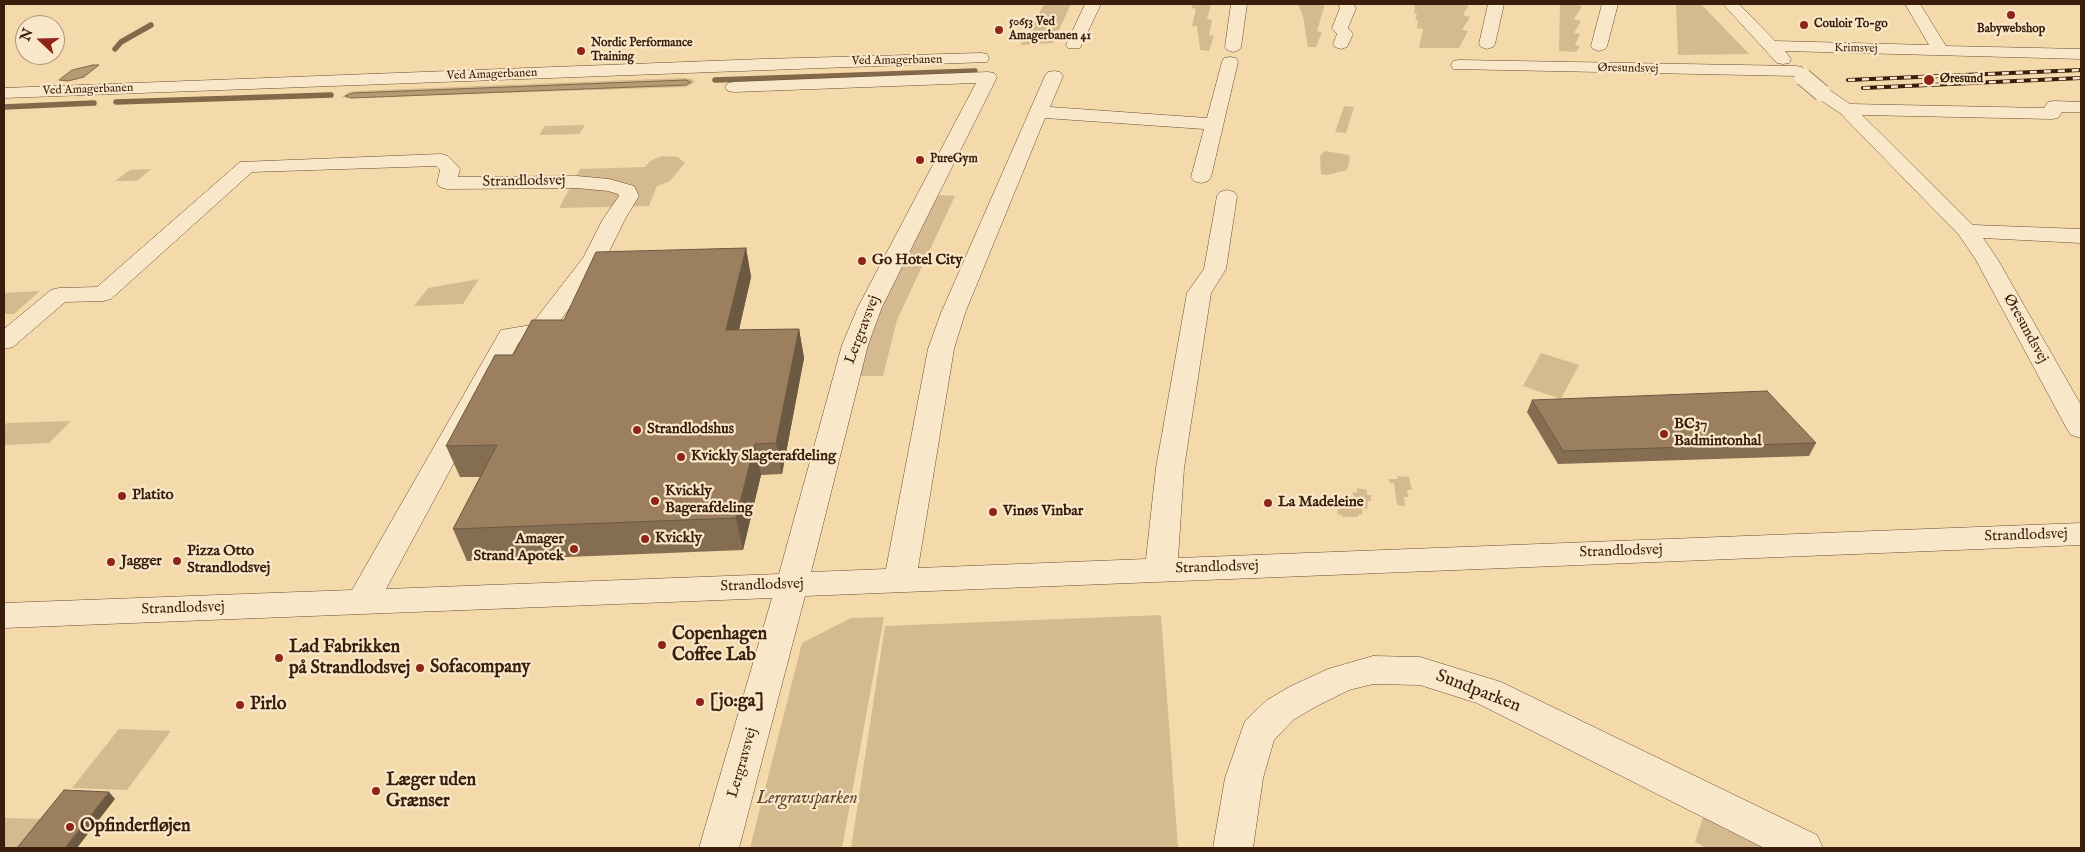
<!DOCTYPE html>
<meta charset="utf-8">
<style>
body{margin:0}
#map{position:relative;width:2085px;height:852px;overflow:hidden;background:#f4daaa;font-family:"IM FELL English",serif}
canvas{display:block}
.frame{position:absolute;inset:0;border:5px solid #3b1d0c;pointer-events:none}
.north{position:absolute;left:15px;top:15px;width:50px;height:50px;box-sizing:border-box;background:#f8e7c8;border:1px solid #ac967d;border-radius:50%;rotate:291deg;font-size:14px;font-weight:700;line-height:20px;text-align:center;color:#3b1d0c}
.north::after{content:'';display:block;margin:auto;width:18px;height:22px;background:#8f2418;clip-path:polygon(50% 0,100% 100%,50% 72%,0 100%)}
</style>
<div id="map">
<canvas width="2085" height="852"></canvas>
<div class="frame"></div>
<div class="north">N</div>
</div>
<script>
const g = document.querySelector('canvas').getContext('2d');
g.lineJoin = 'round';
function paint(path, color) { g.fillStyle = color; g.fill(path, 'evenodd'); }
const shape = rows => new Path2D(rows.map(r => 'M' + r).join(''));
function stroke(path, color, width, dash) { g.strokeStyle = color; g.lineWidth = width; g.lineCap = dash ? 'butt' : 'round'; g.setLineDash(dash || []); g.stroke(path); }
function write(font, color, halo, rows, align = 'center') {
  g.font = font + ' "IM FELL English",serif'; g.lineWidth = 4.5; g.setLineDash([]); g.textBaseline = 'middle'; g.strokeStyle = halo; g.fillStyle = color; for (const [text, x, y, turn = 0] of rows) {
    g.save(); g.translate(x, y); g.rotate((+turn || 0) * Math.PI / 180); g.textAlign = isNaN(turn) ? turn : align; if (halo) g.strokeText(text, 0, 0); g.fillText(text, 0, 0); g.restore();
  }
}
const green = shape([
 [1044,4,1071,4,1053,43,1020,45,1025,40],
 [1193,4,1211,4,1207,19,1212,20,1209,35,1214,36,1209,51,1200,50,1197,26,1192,26,1196,9,1192,8],
 [1298,4,1325,4,1317,31,1322,32,1316,47,1308,47,1303,16],
 [1412,4,1469,4,1463,15,1470,17,1462,30,1468,31,1459,48,1419,48,1423,29,1417,28,1418,20,1415,19,1417,14,1414,13,1415,6],
 [1560,4,1577,4,1577,5,1582,6,1574,19,1581,21,1574,33,1580,34,1575,45,1580,46,1576,52,1559,51],
 [1676,4,1701,4,1749,54,1678,55],
 [680,78,692,79,695,82,686,87,341,98,349,92,355,91],
 [1344,106,1354,107,1346,133,1335,132],
 [585,125,579,134,539,135,545,126],
 [1325,151,1349,155,1350,159,1347,170,1327,175,1321,174,1320,156],
 [662,156,678,157,685,163,670,181,657,186,649,206,559,208,580,169,645,167,650,161],
 [151,169,137,181,115,181,130,170],
 [938,195,955,196,897,320,883,376,858,376,883,293],
 [479,279,463,304,414,306,428,288],
 [40,291,14,314,4,314,4,293],
 [1541,353,1579,365,1561,399,1523,386],
 [71,421,49,443,4,445,4,426,7,423],
 [1397,476,1409,477,1412,490,1407,490,1408,497,1404,497,1405,506,1397,505,1394,483,1390,483,1389,479,1398,479],
 [1357,488,1367,490,1367,495,1371,495,1371,501,1368,501,1367,509,1362,508,1362,515,1359,514,1358,517,1342,517,1342,515,1337,514,1338,509,1341,509,1342,505,1349,503,1349,496,1353,497,1353,492,1357,493],
 [1161,615,1178,848,851,848,885,626],
 [884,617,842,848,750,848,802,643,851,618],
 [119,729,171,731,127,790,72,788],
 [1704,814,1773,848,1707,848,1695,842],
 [4,818,47,819,24,848,4,848]
]);
const water = shape([
 [93,65,99,65,84,77,68,81,59,80,72,70,93,65],
 [686,80,691,82,686,85,351,98,345,96,353,93,686,80]
]);
const stream = shape([
 [115,49,121,42,151,25],
 [715,80,975,71],
 [116,102,331,95],
 [4,107,94,103]
]);
const minor = shape([
 [1085,4,1101,4,1080,48,1068,48,1066,45,1085,4],
 [1231,4,1247,4,1241,47,1239,50,1233,52,1227,50,1225,47,1231,4],
 [1338,4,1353,4,1356,8,1348,28,1353,34,1347,47,1341,49,1335,47,1333,44,1337,34,1332,28,1340,8,1338,4],
 [1488,4,1504,4,1495,44,1493,47,1487,49,1481,47,1479,44,1488,4],
 [1602,4,1618,4,1607,46,1605,49,1599,51,1593,49,1591,46,1602,4],
 [1723,4,1739,4,1775,41,1929,45,1905,4,1920,4,1946,46,2081,49,2081,59,1785,51,1791,59,1789,63,1783,64,1777,63,1723,4],
 [981,53,987,54,989,58,987,62,4,98,4,88,763,59,981,53],
 [1230,57,1236,58,1238,62,1211,177,1208,181,1201,183,1194,181,1191,177,1204,129,1045,118,965,313,954,349,918,568,1146,559,1156,468,1187,293,1204,269,1217,196,1220,192,1227,190,1234,192,1237,196,1226,269,1211,293,1184,468,1178,558,2081,523,2081,545,805,596,739,848,699,848,772,598,4,628,4,603,352,590,498,335,501,330,531,325,583,258,603,219,619,196,618,194,608,191,577,188,447,189,440,187,437,183,440,170,436,166,252,172,111,299,103,301,65,302,13,347,4,349,4,329,51,290,59,288,97,287,240,162,441,154,448,156,457,165,460,169,458,177,577,176,609,179,634,186,639,196,625,219,605,260,548,337,519,342,386,589,779,574,842,345,858,307,976,83,734,92,728,91,725,87,728,83,734,82,988,72,994,73,997,77,882,307,868,345,811,572,886,569,928,349,941,313,1045,76,1048,72,1054,71,1060,72,1063,76,1050,107,1207,118,1222,62,1224,58,1230,57],
 [1459,60,1796,66,1802,67,1804,71,1802,75,1796,76,1453,69,1451,65,1453,61,1459,60],
 [1822,88,1828,89,1850,104,2044,108,2048,102,2054,101,2081,102,2081,112,2062,112,2058,118,2052,119,1862,115,1973,225,2081,229,2081,243,1983,238,1998,260,2081,405,2081,438,2071,435,2067,429,1976,260,1959,235,1840,113,1816,97,1813,93,1816,89,1822,88],
 [1373,656,1420,657,1501,682,1817,835,1823,848,1764,848,1477,703,1420,685,1373,684,1349,690,1317,706,1293,720,1274,740,1263,778,1253,848,1213,848,1225,778,1245,721,1267,700,1291,686,1328,669,1373,656]
]);
const rail = shape([
 [1848,80,2081,70],
 [1863,88,2081,78]
]);
const minorBridge = shape([
 [1803,77,1822,93]
]);
const wall = shape([
 [746,248,751,277,739,330,799,329,804,358,782,474,761,475,743,550,467,561,453,529,480,477,460,477,446,446,513,355,564,320],
 [1532,400,1816,443,1809,456,1558,464,1527,412]
]);
const shadedWall = shape([
 [746,248,751,277,732,360,726,330],
 [799,329,804,358,782,474,776,443],
 [755,444,761,475,743,550,736,518],
 [109,792,115,799,77,848,65,848]
]);
const building = shape([
 [746,248,726,330,799,329,776,443,755,444,736,518,453,529,497,445,446,446,495,355,513,355,532,320,564,320,596,252,746,248],
 [1767,391,1816,443,1563,451,1532,400,1767,391],
 [64,790,109,792,65,848,17,848,64,790]
]);
const markers = [
 [2011,15,5,"#8f2418"],
 [1804,25,5,"#8f2418"],
 [999,30,5,"#8f2418"],
 [581,51,5,"#8f2418"],
 [1929,80,6,"#8f2418"],
 [920,160,5,"#8f2418"],
 [862,261,5,"#8f2418"],
 [637,430,5,"#8f2418"],
 [1664,434,5,"#8f2418"],
 [681,457,5,"#8f2418"],
 [122,496,5,"#8f2418"],
 [655,501,5,"#8f2418"],
 [1268,503,5,"#8f2418"],
 [993,512,5,"#8f2418"],
 [645,539,5,"#8f2418"],
 [574,549,5,"#8f2418"],
 [177,561,5,"#8f2418"],
 [111,562,5,"#8f2418"],
 [662,645,5,"#8f2418"],
 [279,658,5,"#8f2418"],
 [420,668,5,"#8f2418"],
 [700,702,5,"#8f2418"],
 [240,705,5,"#8f2418"],
 [376,791,5,"#8f2418"],
 [70,827,5,"#8f2418"]
];
const farPoinames = [
 ["50653 Ved",1009,23],
 ["Amagerbanen 41",1009,37],
 ["Couloir To-go",1814,25],
 ["Babywebshop",2011,30,"center"],
 ["Nordic Performance",591,44],
 ["Training",591,58],
 ["Øresund",1940,80],
 ["PureGym",930,160]
];
const farStreetnames = [
 ["Krimsvej",1856,49,1],
 ["Ved Amagerbanen",897,61,-1],
 ["Øresundsvej",1628,69,1],
 ["Ved Amagerbanen",492,75,-2],
 ["Ved Amagerbanen",88,90,-2]
];
const streetNames = [
 ["Strandlodsvej",524,182,-1],
 ["Øresundsvej",2025,329,61],
 ["Lergravsvej",863,330,-69],
 ["Strandlodsvej",2026,536,-2],
 ["Strandlodsvej",1621,552,-2],
 ["Strandlodsvej",1217,568,-2],
 ["Strandlodsvej",762,586,-2],
 ["Strandlodsvej",183,609,-2],
 ["Lergravsvej",743,763,-74]
];
const poiNames = [
 ["Go Hotel City",872,261],
 ["BC37",1674,425],
 ["Badmintonhal",1674,442],
 ["Strandlodshus",647,430],
 ["Kvickly Slagterafdeling",691,457],
 ["Kvickly",665,492],
 ["Bagerafdeling",665,509],
 ["Platito",132,496],
 ["La Madeleine",1278,503],
 ["Vinøs Vinbar",1003,512],
 ["Kvickly",655,539],
 ["Amager",564,540,"right"],
 ["Strand Apotek",564,557,"right"],
 ["Pizza Otto",187,552],
 ["Strandlodsvej",187,569],
 ["Jagger",121,562]
];
const nearPoinames = [
 ["Copenhagen",672,635],
 ["Coffee Lab",672,656],
 ["Lad Fabrikken",289,648],
 ["på Strandlodsvej",289,669],
 ["Sofacompany",430,668],
 ["[jo:ga]",710,702],
 ["Pirlo",250,705],
 ["Læger uden",386,781],
 ["Grænser",386,802],
 ["Opfinderfløjen",80,827]
];
const nearStreetnames = [
 ["Sundparken",1478,692,21]
];
const nearParknames = [
 ["Lergravsparken",807,799]
];
paint(green, '#d5ba8f');
paint(water, '#b59a74');
stroke(water, '#84684a', 1);
stroke(stream, '#84684a', 5.5);
stroke(minor, '#694c34', 1);
paint(minor, '#f8e7c8');
stroke(rail, '#3b1d0c', 4);
stroke(rail, '#f8e7c8', 2.5, [7]);
stroke(minorBridge, '#694c34', 18, []);
stroke(minorBridge, '#f8e7c8', 17);
paint(wall, '#856d51');
paint(shadedWall, '#6c5942');
paint(building, '#9b7f5e');
stroke(building, '#6c5942', 1);
for (const [x, y, r, color] of markers) { const dot = new Path2D(); dot.arc(x, y, r, 0, 2 * Math.PI); g.fillStyle = color; g.fill(dot); stroke(dot, '#f8e7c8', 2); }
write('bold 12px', '#3b1d0c', '#f8e7c8', farPoinames, 'left');
write('12px', '#3b1d0c', '#f8e7c8', farStreetnames);
write('15px', '#3b1d0c', '#f8e7c8', streetNames);
write('bold 15px', '#3b1d0c', '#f8e7c8', poiNames, 'left');
write('bold 18px', '#3b1d0c', '#f8e7c8', nearPoinames, 'left');
write('18px', '#3b1d0c', '#f8e7c8', nearStreetnames);
write('italic 18px', '#62442d', '#f8e7c8', nearParknames);
</script>
